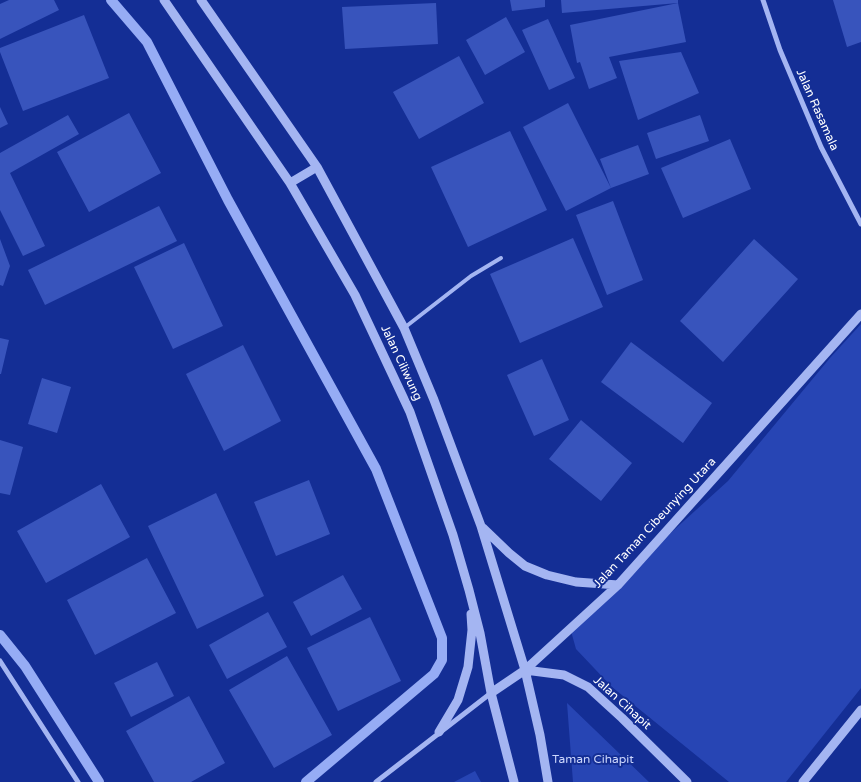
<!DOCTYPE html>
<style>
body{margin:0}
canvas{display:block;background:#142e95}
</style>
<canvas width="861" height="782"></canvas>
<script>
const g = document.querySelector('canvas').getContext('2d');
g.lineJoin = 'round';
function paint(path, color) { g.fillStyle = color; g.fill(path, 'evenodd'); }
const shape = rows => new Path2D(rows.map(r => 'M' + r).join(''));
function stroke(path, color, width, dash) { g.strokeStyle = color; g.lineWidth = width; g.lineCap = dash ? 'butt' : 'round'; g.setLineDash(dash || []); g.stroke(path); }
function write(font, color, halo, rows, align = 'center') {
  g.font = font + ' "Varela Round",sans-serif'; g.lineWidth = 4; g.setLineDash([]); g.textBaseline = 'middle'; g.strokeStyle = halo; g.fillStyle = color; for (const [text, x, y, turn = 0] of rows) {
    g.save(); g.translate(x, y); g.rotate((+turn || 0) * Math.PI / 180); g.textAlign = isNaN(turn) ? turn : align; if (halo) g.strokeText(text, 0, 0); g.fillText(text, 0, 0); g.restore();
  }
}
const green = shape([
 [861,324,861,688,786,782,729,782,612,687,576,649,571,631,578,617,728,481,830,358],
 [567,703,649,782,573,782],
 [475,771,481,782,454,782]
]);
const stream = shape([
 [111,0,147,42,228,200,376,469,442,638,442,660,434,674,306,782],
 [0,635,25,666,99,782]
]);
const building = shape([
 [9,0,54,0,59,10,0,39,0,4],
 [510,0,545,0,545,7,512,11],
 [561,0,678,0,678,3,562,13],
 [833,0,861,0,861,42,847,47],
 [436,3,438,44,345,49,342,7],
 [678,3,686,42,609,57,617,78,589,89,580,62,577,63,570,25],
 [84,15,109,78,23,111,0,52,0,48],
 [506,17,525,52,485,75,466,40],
 [548,19,575,78,549,90,522,30],
 [681,52,699,93,638,120,619,61],
 [459,56,484,103,419,139,393,92],
 [568,103,611,188,566,211,523,127],
 [0,107,8,124,0,128],
 [129,113,161,173,89,212,57,152],
 [68,115,79,134,10,173,45,246,23,256,0,210,0,153],
 [700,115,709,141,656,159,647,133],
 [510,131,547,210,468,247,431,167],
 [730,139,751,189,683,218,661,168],
 [638,145,649,174,611,188,600,159],
 [613,201,643,280,607,295,576,215],
 [159,206,177,241,45,305,28,270],
 [573,238,603,307,520,343,490,274],
 [0,239,10,266,3,286,0,285],
 [754,239,798,279,723,362,680,321],
 [184,243,223,326,173,349,134,267],
 [0,338,9,340,1,374,0,374],
 [631,342,712,403,683,443,601,382],
 [243,345,281,421,224,451,186,374],
 [542,359,569,420,534,436,507,375],
 [42,378,71,387,57,433,28,424],
 [581,420,632,463,601,501,549,459],
 [0,440,23,447,10,495,0,493],
 [309,480,330,534,276,556,254,502],
 [101,484,130,537,46,583,17,531],
 [216,493,264,596,197,629,148,526],
 [147,558,176,613,95,655,67,600],
 [343,575,362,609,311,636,293,602],
 [268,612,287,647,227,679,209,645],
 [370,617,401,681,338,711,307,648],
 [287,656,332,735,274,768,229,690],
 [157,662,174,696,131,717,114,683],
 [189,696,225,763,191,782,154,782,126,731]
]);
const service = shape([
 [404,328,471,276,501,258]
]);
const minor = shape([
 [763,0,780,50,821,147,861,224],
 [0,661,78,782],
 [376,782,491,693]
]);
const tertiary = shape([
 [164,0,290,183,355,295,410,412,453,535,469,590,480,633,491,693,514,782],
 [201,0,317,167,404,328,434,400,481,526,525,670,540,735,548,782],
 [290,183,317,167],
 [483,528,509,553,525,566,547,575,576,582,618,585],
 [525,670,564,675,588,687,622,718,687,782],
 [491,693,525,670,618,585,861,314],
 [439,732,458,700,468,667,472,630,471,614],
 [803,782,861,710]
]);
const streetNames = [
 ["Jalan Rasamala",817,110,66],
 ["Jalan Ciliwung",401,363,65],
 ["Jalan Taman Cibeunying Utara",655,523,-47],
 ["Jalan Cihapit",622,703,42]
];
const parkNames = [
 ["Taman Cihapit",593,760]
];
paint(green, '#2745b4');
stroke(stream, '#96acf5', 10);
paint(building, '#3854bc');
stroke(service, '#a4b5f2', 4);
stroke(minor, '#a4b5f2', 5);
stroke(tertiary, '#a4b5f2', 9);
write('12px', '#fff', '#142e95', streetNames);
write('12px', '#ccd6fc', '#142e95', parkNames);
</script>
